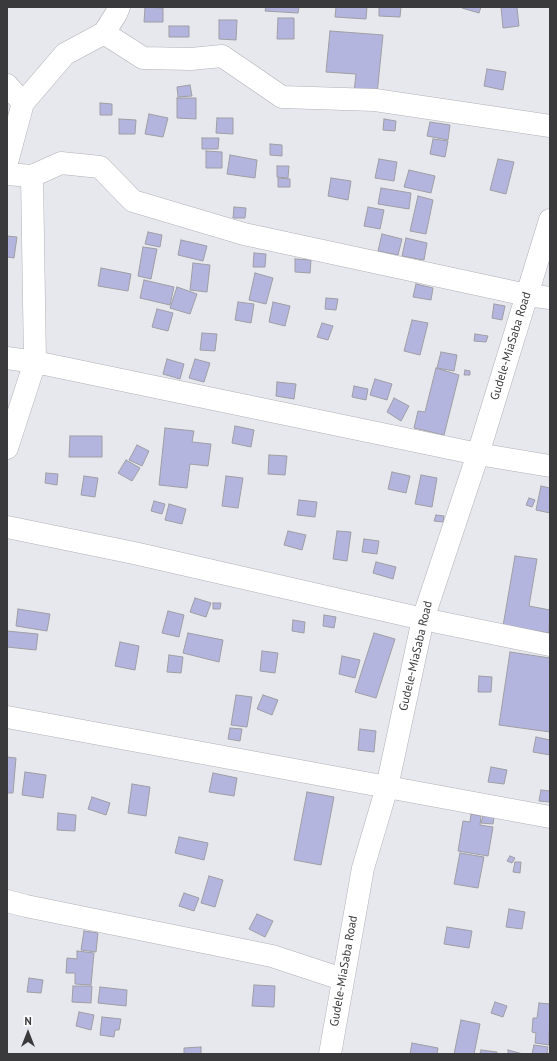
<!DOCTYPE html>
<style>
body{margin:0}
#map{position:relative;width:557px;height:1061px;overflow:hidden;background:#e7e7ee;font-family:"PT Sans",sans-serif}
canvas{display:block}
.frame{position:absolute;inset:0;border:8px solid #3a3a3d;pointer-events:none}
.north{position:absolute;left:8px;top:1013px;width:40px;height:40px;-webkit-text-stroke:3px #fff;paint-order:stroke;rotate:0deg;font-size:11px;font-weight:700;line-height:16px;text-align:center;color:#3a3a3d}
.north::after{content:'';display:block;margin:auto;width:14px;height:18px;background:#3a3a3d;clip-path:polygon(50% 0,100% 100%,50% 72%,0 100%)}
</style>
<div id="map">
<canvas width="557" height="1061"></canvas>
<div class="frame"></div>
<div class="north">N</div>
</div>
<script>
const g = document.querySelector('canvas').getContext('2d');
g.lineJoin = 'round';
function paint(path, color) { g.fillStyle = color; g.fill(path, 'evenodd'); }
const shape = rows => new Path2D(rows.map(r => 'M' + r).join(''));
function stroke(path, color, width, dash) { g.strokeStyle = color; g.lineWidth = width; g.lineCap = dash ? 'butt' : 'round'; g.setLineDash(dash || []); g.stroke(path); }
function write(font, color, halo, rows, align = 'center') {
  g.font = font + ' "PT Sans",sans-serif'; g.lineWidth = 3.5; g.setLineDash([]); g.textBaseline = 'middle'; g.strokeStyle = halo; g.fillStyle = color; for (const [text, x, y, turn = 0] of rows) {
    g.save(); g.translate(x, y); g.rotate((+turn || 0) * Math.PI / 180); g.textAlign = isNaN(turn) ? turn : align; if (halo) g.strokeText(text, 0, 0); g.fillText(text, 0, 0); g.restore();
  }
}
const building = shape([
 [145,7,163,8,163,22,144,22,145,7],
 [266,7,299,7,298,13,265,11,266,7],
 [336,7,367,7,366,19,335,17,336,7],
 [379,7,401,7,400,17,379,16,379,7],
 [463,7,481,7,479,13,462,8,463,7],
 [501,7,517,7,519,26,503,28,501,7],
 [278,18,294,18,294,39,277,39,278,18],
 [219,20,237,20,236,40,219,39,219,20],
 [169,26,189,26,189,37,169,37,169,26],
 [330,31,383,35,377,94,354,92,356,74,326,72,330,31],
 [487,69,506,72,503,90,484,86,487,69],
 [190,85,192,96,178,97,177,87,190,85],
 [177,98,196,98,196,119,177,118,177,98],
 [100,103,112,104,112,115,100,115,100,103],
 [149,114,168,118,163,137,145,134,149,114],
 [217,118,233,118,233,134,216,133,217,118],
 [119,119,136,120,135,134,119,134,119,119],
 [384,119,396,121,395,131,383,130,384,119],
 [430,122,450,125,448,140,427,136,430,122],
 [202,138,219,138,218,149,202,149,202,138],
 [433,139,448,141,445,157,430,154,433,139],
 [270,144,282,145,282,156,270,155,270,144],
 [206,151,222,152,222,168,206,168,206,151],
 [230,155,257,160,255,178,227,174,230,155],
 [379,159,397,162,394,181,375,178,379,159],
 [498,159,514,162,506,194,490,190,498,159],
 [277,166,289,166,288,178,277,177,277,166],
 [409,170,435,176,431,193,404,187,409,170],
 [278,178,290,179,290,187,278,187,278,178],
 [331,178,351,181,348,200,328,196,331,178],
 [381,188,411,193,409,209,378,204,381,188],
 [418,196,433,200,426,234,410,231,418,196],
 [234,207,246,208,245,218,233,218,234,207],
 [368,207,384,210,380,229,364,226,368,207],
 [148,232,162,235,160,247,145,244,148,232],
 [382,234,402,239,398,255,378,251,382,234],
 [7,236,17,237,14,258,7,257,7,236],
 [406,238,427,243,424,260,402,256,406,238],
 [181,240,207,246,203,261,178,255,181,240],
 [143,247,157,249,151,279,138,276,143,247],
 [254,253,266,254,265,267,253,267,254,253],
 [295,259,311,260,310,273,295,272,295,259],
 [193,263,210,265,207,292,190,290,193,263],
 [101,268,131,274,128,291,98,286,101,268],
 [255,273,273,278,266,304,249,300,255,273],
 [144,280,174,287,170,305,140,298,144,280],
 [416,284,433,288,431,300,413,297,416,284],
 [177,287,197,294,190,314,170,308,177,287],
 [326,298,338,299,336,310,325,309,326,298],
 [238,302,254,304,251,323,235,320,238,302],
 [273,302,290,306,285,326,269,322,273,302],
 [494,304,505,306,502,320,492,318,494,304],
 [157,309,173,313,168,331,152,327,157,309],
 [412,320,428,323,420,355,404,351,412,320],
 [322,323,333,326,328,340,317,337,322,323],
 [202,333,217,334,215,351,200,350,202,333],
 [475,334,488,336,486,342,474,341,475,334],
 [441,352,457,355,454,371,437,368,441,352],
 [167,359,184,364,180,379,163,374,167,359],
 [195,359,210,363,204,382,189,378,195,359],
 [436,368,459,375,444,435,414,428,418,411,425,412,436,368],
 [465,370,470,371,470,375,464,375,465,370],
 [375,379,392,384,387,400,370,395,375,379],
 [277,382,296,384,294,399,276,396,277,382],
 [354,386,368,389,366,400,352,397,354,386],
 [394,398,409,406,401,421,387,412,394,398],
 [235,426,254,430,251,447,232,443,235,426],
 [165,428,194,431,192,442,211,444,208,466,190,464,187,488,159,485,165,428],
 [70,436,102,436,102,457,69,457,70,436],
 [137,445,149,451,142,466,129,460,137,445],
 [269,455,287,456,285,475,268,474,269,455],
 [126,460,140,468,132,481,118,473,126,460],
 [392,472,410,476,406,493,388,489,392,472],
 [46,473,58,474,57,485,45,483,46,473],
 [421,475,437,478,432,507,415,504,421,475],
 [84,476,98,478,95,497,81,495,84,476],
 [226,476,243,478,238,508,222,506,226,476],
 [541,486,550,488,550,513,536,510,541,486],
 [529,498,535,500,532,507,526,505,529,498],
 [299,500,317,502,315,517,297,515,299,500],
 [154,501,165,504,162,514,151,511,154,501],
 [169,504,186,509,182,524,165,520,169,504],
 [436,515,444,516,443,522,434,521,436,515],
 [288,531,306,535,302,550,284,545,288,531],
 [337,531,351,532,347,561,333,559,337,531],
 [364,539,379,541,377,554,362,552,364,539],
 [515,556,537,559,529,606,550,610,549,633,503,626,515,556],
 [376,562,396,567,393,579,373,573,376,562],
 [195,598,211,603,206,617,190,612,195,598],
 [213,603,221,603,220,609,213,609,213,603],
 [18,609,50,614,47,631,16,626,18,609],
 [168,611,184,615,179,637,162,633,168,611],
 [324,615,336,617,334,628,323,626,324,615],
 [293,620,305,622,304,633,292,631,293,620],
 [7,631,38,634,36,650,7,647,7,631],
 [188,633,223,640,219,662,183,653,188,633],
 [374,633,395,639,376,698,355,692,374,633],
 [120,642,139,646,135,670,115,666,120,642],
 [262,651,278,653,275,673,260,671,262,651],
 [510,652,550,658,550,732,499,725,510,652],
 [169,655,183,657,181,673,167,672,169,655],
 [342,656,360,660,355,678,339,674,342,656],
 [479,676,492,677,491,692,478,692,479,676],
 [236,695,252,697,247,727,231,725,236,695],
 [263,695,278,700,272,715,257,709,263,695],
 [230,728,242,729,240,741,228,739,230,728],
 [360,729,376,731,374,752,358,750,360,729],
 [536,737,550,740,550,755,533,752,536,737],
 [7,757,16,758,13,793,7,793,7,757],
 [491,767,507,770,504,784,488,782,491,767],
 [25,772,46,775,43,798,22,795,25,772],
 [213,773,237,778,234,796,209,792,213,773],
 [132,784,150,787,146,816,128,813,132,784],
 [541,790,550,791,550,802,539,801,541,790],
 [307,792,334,797,321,865,294,860,307,792],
 [92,797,110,803,106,815,88,809,92,797],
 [58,813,76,815,75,831,57,830,58,813],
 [471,814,481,816,480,825,493,827,488,856,458,851,463,821,470,822,471,814],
 [483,816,494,817,493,824,481,823,483,816],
 [179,837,208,843,204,860,175,853,179,837],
 [460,853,484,857,478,888,454,884,460,853],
 [510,856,515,858,512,863,507,861,510,856],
 [515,862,521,862,520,873,513,872,515,862],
 [209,876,223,880,215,907,201,903,209,876],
 [184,893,199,898,194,911,179,906,184,893],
 [509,909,525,912,522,929,506,927,509,909],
 [257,914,273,921,265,937,249,929,257,914],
 [447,927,472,931,469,948,444,944,447,927],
 [84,931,98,933,96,952,81,950,84,931],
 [77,951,94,953,91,985,75,984,75,973,66,973,67,958,77,959,77,951],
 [29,978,43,980,41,993,27,992,29,978],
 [254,985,275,986,274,1007,252,1006,254,985],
 [73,986,92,986,91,1003,72,1002,73,986],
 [100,987,127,990,126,1006,98,1003,100,987],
 [495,1002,507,1006,503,1017,491,1013,495,1002],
 [539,1003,550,1004,549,1045,535,1043,536,1033,532,1032,533,1018,537,1018,539,1003],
 [79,1012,94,1015,91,1030,76,1026,79,1012],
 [102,1017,121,1019,119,1030,115,1030,114,1037,100,1035,102,1017],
 [461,1020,480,1024,474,1054,454,1054,461,1020],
 [412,1043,438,1048,437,1054,410,1054,412,1043],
 [534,1045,548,1047,547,1054,532,1054,534,1045],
 [201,1047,201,1054,184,1054,184,1048,201,1047],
 [481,1050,497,1052,497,1054,480,1054,481,1050],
 [508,1050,523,1054,508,1054,508,1050]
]);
const street = shape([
 [104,33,116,14,119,7],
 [7,85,23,103],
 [7,162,23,103,65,54,104,33,143,58,191,59,222,56,282,97,375,100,550,126],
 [7,174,32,176,61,163,100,167,133,201,244,234,527,295,550,298],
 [7,358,35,362,478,454,550,466],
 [7,448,35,362,32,176],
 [7,527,134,553,423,619,550,645],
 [7,717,550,817],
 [7,901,26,906,272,956,342,979]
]);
const secondary = shape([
 [330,1054,363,868,387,787,423,619,478,454,550,220]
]);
const streetNames = [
 ["Gudele-MiaSaba Road",511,346,-73],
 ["Gudele-MiaSaba Road",416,656,-77],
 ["Gudele-MiaSaba Road",344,971,-80]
];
paint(building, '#b4b5de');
stroke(building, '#9e9ea4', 1);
stroke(street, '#b1b1b7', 23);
stroke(secondary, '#b1b1b7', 23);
stroke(street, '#fff', 22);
stroke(secondary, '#fff', 22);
write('12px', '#3a3a3d', '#fff', streetNames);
</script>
